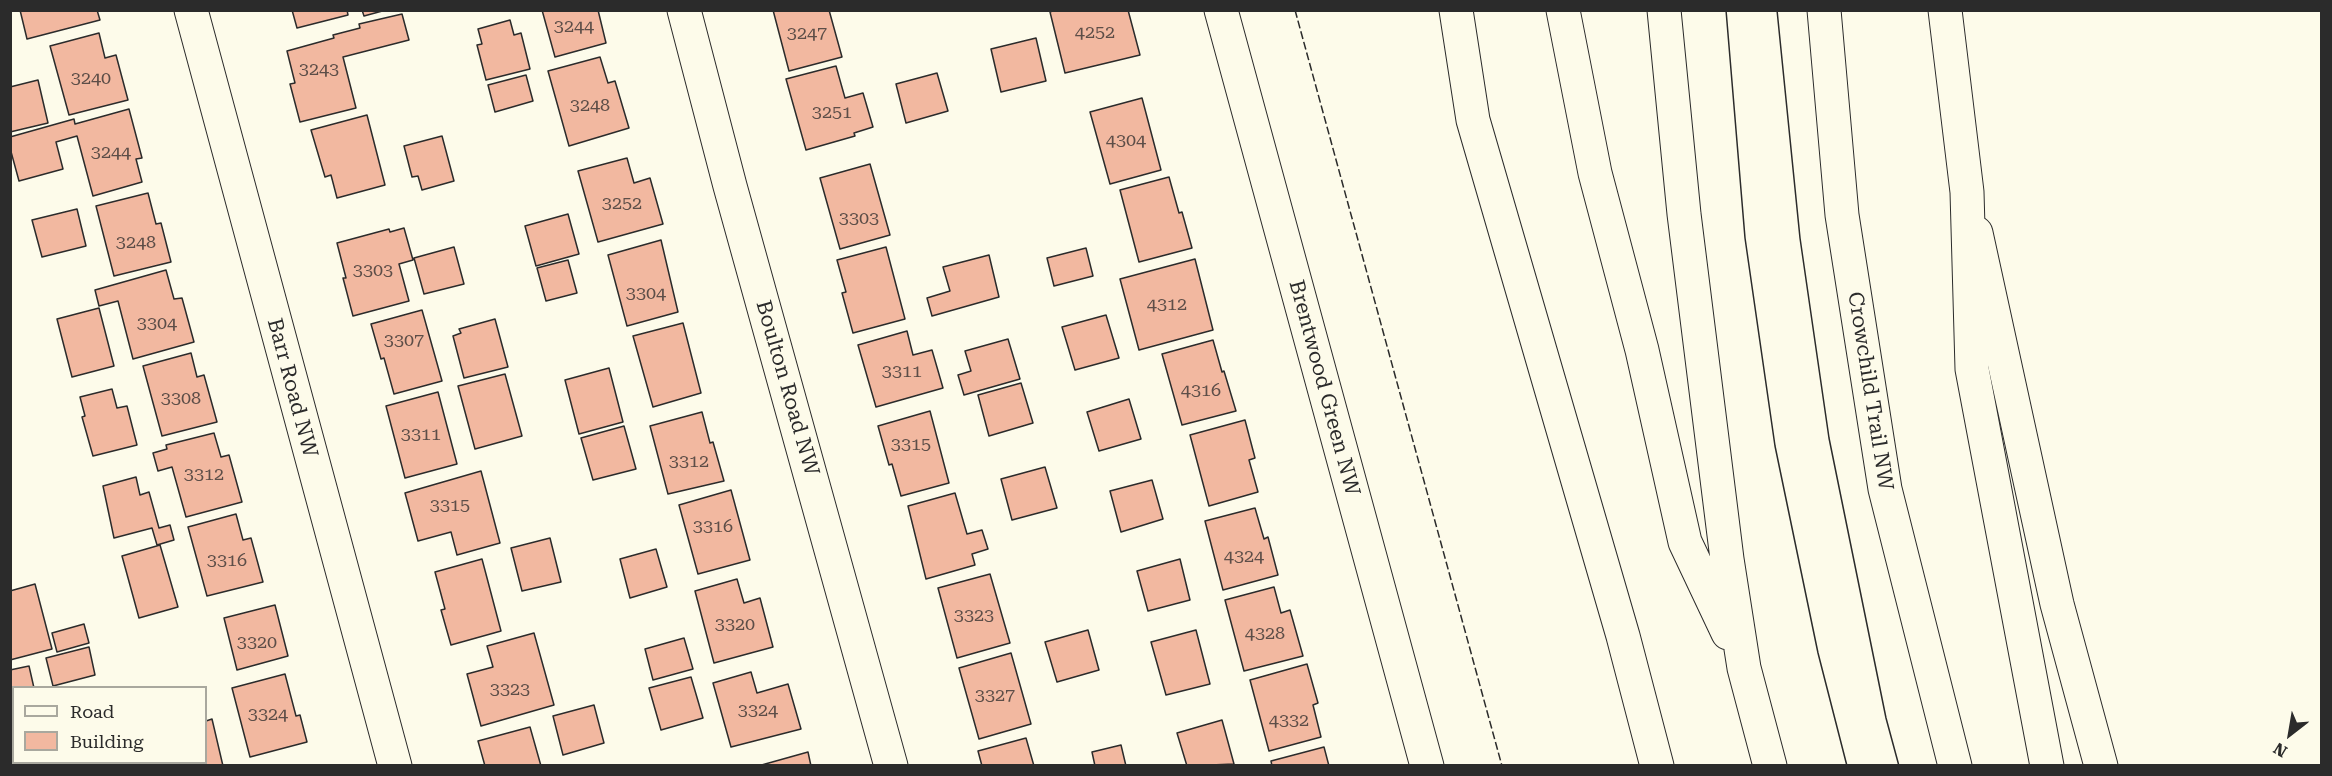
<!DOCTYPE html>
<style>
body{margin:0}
#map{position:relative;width:2332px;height:776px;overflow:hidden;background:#fdfbea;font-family:"Roboto Serif",serif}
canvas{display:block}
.frame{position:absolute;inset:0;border:12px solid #2b2b2b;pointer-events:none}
.legend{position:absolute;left:12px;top:686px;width:195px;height:78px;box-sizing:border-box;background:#fdfbea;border:2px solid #a9a89e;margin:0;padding:8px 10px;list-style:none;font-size:18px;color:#2b2b2b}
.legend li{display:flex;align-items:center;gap:12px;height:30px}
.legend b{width:30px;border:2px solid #a9a89e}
.north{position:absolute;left:2260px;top:704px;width:60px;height:60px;-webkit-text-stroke:4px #fdfbea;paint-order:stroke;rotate:211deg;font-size:16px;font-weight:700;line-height:24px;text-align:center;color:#2b2b2b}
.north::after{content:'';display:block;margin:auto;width:21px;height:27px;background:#2b2b2b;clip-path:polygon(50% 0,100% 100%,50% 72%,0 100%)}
</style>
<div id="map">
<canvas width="2332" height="776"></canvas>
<div class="frame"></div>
<ul class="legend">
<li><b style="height:8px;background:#fdfbea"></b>Road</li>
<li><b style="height:16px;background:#f2b8a0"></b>Building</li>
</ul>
<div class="north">N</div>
</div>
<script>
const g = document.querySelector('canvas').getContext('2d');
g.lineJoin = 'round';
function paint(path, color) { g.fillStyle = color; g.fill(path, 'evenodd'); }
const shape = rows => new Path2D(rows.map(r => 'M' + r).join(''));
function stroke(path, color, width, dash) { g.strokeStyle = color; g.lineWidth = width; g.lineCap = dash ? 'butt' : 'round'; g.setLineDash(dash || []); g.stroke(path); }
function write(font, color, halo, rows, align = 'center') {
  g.font = font + ' "Roboto Serif",serif'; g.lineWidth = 4.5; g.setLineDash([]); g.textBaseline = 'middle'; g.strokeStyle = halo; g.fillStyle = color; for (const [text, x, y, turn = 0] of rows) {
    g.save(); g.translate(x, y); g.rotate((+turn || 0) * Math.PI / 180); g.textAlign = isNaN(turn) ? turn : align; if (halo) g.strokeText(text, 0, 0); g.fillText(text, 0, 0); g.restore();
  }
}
const building = shape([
 [20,10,97,10,100,20,27,39,20,10],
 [292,10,347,10,348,15,297,28,292,10],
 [362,10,386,10,364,16,362,10],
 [542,10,598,10,606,43,555,57,542,10],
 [773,10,829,10,842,57,789,71,773,10],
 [1055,10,1128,10,1140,55,1065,73,1050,12,1055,10],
 [402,14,409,40,343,57,356,108,300,122,290,84,295,83,287,51,334,38,333,35,360,28,359,24,402,14],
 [510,20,514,35,521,33,530,69,486,80,477,45,482,44,478,29,510,20],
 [99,33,105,58,116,55,128,100,69,115,50,46,99,33],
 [1036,38,1046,81,1001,92,991,49,1036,38],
 [600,57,608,83,615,81,629,128,569,146,548,71,600,57],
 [836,66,845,98,863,93,873,127,854,133,855,136,806,150,786,79,836,66],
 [937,73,948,111,906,123,896,84,937,73],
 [526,75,533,101,495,112,488,85,526,75],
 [38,80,48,123,10,132,10,87,38,80],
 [1142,98,1161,170,1110,184,1090,112,1142,98],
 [129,109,142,158,136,159,142,182,93,196,77,136,56,142,63,169,19,181,10,148,10,137,74,119,75,124,129,109],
 [367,115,385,185,337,198,331,175,325,177,311,130,367,115],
 [442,136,454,181,422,190,418,176,412,177,404,146,442,136],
 [627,158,634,183,650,178,663,224,598,242,578,171,627,158],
 [870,164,890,235,840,249,820,178,870,164],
 [1169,177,1179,213,1182,212,1192,248,1139,262,1120,190,1169,177],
 [148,193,156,224,161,223,171,262,114,276,96,206,148,193],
 [77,209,86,246,42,257,32,220,77,209],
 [568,214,579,254,536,266,525,226,568,214],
 [404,228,413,260,399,264,409,301,353,316,343,278,346,278,337,243,389,229,390,232,404,228],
 [661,240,678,312,627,326,608,255,661,240],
 [454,247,464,284,424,294,414,258,454,247],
 [886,247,905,319,853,333,842,293,846,292,837,260,886,247],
 [1086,248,1093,276,1054,286,1047,258,1086,248],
 [989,255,999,297,932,316,927,298,950,291,943,267,989,255],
 [1195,259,1213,330,1139,350,1120,279,1195,259],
 [568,260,577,293,546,301,537,268,568,260],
 [166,270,174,299,182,298,194,342,133,359,118,301,99,306,95,290,166,270],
 [99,308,114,366,72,377,57,319,99,308],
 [422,310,442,381,394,394,384,358,381,359,371,324,422,310],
 [1106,315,1119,358,1075,370,1062,327,1106,315],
 [495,319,508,367,464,378,453,336,461,333,459,329,495,319],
 [683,323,701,393,653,407,633,336,683,323],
 [907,331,913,355,932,350,943,388,876,407,858,345,907,331],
 [1008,339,1020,379,964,395,958,375,971,371,965,351,1008,339],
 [1213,340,1222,372,1224,371,1236,411,1182,425,1162,354,1213,340],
 [191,353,197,377,204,375,217,422,162,436,143,366,191,353],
 [609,368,623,422,579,434,565,380,609,368],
 [505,374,522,436,475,449,458,386,505,374],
 [1021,383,1033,423,989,436,978,395,1021,383],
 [112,389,117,408,127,406,137,445,93,456,82,417,85,416,80,397,112,389],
 [438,392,457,464,405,478,386,406,438,392],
 [1129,399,1141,439,1099,451,1087,412,1129,399],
 [930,411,949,483,901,496,892,464,889,465,878,426,930,411],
 [702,412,710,443,713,442,724,481,668,494,650,426,702,412],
 [1245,420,1255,458,1249,460,1258,492,1209,506,1190,435,1245,420],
 [624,426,636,469,593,480,581,438,624,426],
 [214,433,221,457,229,455,242,502,186,517,172,467,158,471,153,453,167,449,166,445,214,433],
 [1045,467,1057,508,1012,520,1001,479,1045,467],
 [481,471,500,543,457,555,451,532,418,541,405,493,481,471],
 [136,477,140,495,149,492,159,528,170,525,174,540,157,545,152,528,114,538,103,486,136,477],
 [1152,480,1163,519,1121,532,1110,491,1152,480],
 [731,490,750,560,698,574,679,505,731,490],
 [955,493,967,534,982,530,988,549,972,554,975,565,926,579,908,506,955,493],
 [1255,508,1264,539,1268,537,1278,575,1223,590,1205,521,1255,508],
 [236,514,243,540,251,538,263,582,207,596,188,527,236,514],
 [550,538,561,582,522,591,511,548,550,538],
 [160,545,178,607,139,618,122,556,160,545],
 [656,549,667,587,630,598,620,559,656,549],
 [482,559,501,631,451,645,441,610,445,609,435,572,482,559],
 [1180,559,1190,600,1148,611,1137,571,1180,559],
 [990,574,1010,643,957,658,938,588,990,574],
 [737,579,744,603,760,598,773,647,714,663,695,591,737,579],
 [35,584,52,649,10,660,10,591,35,584],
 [1274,587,1281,613,1290,610,1303,656,1244,671,1225,600,1274,587],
 [275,605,288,656,237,670,224,618,275,605],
 [84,624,89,643,57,652,52,633,84,624],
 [1088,630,1099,670,1057,682,1045,642,1088,630],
 [1196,630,1210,684,1166,695,1151,642,1196,630],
 [534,633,554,705,481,726,467,674,493,667,487,646,534,633],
 [684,638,693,669,653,680,645,649,684,638],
 [89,647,95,675,53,686,46,658,89,647],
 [1011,653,1031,724,979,739,959,668,1011,653],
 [1307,664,1318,703,1313,705,1321,737,1269,751,1250,680,1307,664],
 [29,666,34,688,14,688,14,737,10,738,10,670,29,666],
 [751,672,757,693,788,684,801,729,731,747,713,683,751,672],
 [285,674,296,716,300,715,307,742,250,757,232,688,285,674],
 [691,677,703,718,661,730,649,688,691,677],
 [594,705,604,743,563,755,553,716,594,705],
 [212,719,223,766,180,766,180,762,206,762,206,721,212,719],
 [1222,720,1234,764,1187,766,1177,733,1222,720],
 [530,727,541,766,485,766,478,741,530,727],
 [1026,738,1034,766,982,766,978,751,1026,738],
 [1121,745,1126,766,1095,766,1092,752,1121,745],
 [1324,747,1329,766,1272,766,1271,761,1324,747],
 [808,752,811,766,758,766,808,752],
 [25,762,45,762,46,766,14,766,25,762],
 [77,762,120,762,120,766,78,766,77,762]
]);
const street = shape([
 [191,10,395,766],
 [684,10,730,186,891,766],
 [1221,10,1427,766]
]);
const secondary = shape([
 [1976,233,2057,604,2101,766]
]);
const highway = shape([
 [1456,10,1473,120,1623,636,1657,766],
 [1563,10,1595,173,1642,350,1685,542,1728,633],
 [1664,10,1684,214,1727,559,1744,668,1770,766],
 [1824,10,1842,215,1885,489,1955,766],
 [1945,10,1967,192,1972,369,2047,766]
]);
const tram = shape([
 [1726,10,1745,238,1775,446,1818,653,1847,766],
 [1777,10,1800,238,1829,438,1886,718,1899,766]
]);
const fence = shape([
 [1295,10,1502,766]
]);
const numberNames = [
 ["3244",574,27],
 ["4252",1095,33],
 ["3247",807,34],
 ["3243",319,70],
 ["3240",91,79],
 ["3248",590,106],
 ["3251",832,113],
 ["4304",1126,141],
 ["3244",111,153],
 ["3252",622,204],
 ["3303",859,219],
 ["3248",136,243],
 ["3303",373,271],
 ["3304",646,294],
 ["4312",1167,305],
 ["3304",157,324],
 ["3307",404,341],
 ["3311",902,372],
 ["4316",1201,391],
 ["3308",181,399],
 ["3311",421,435],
 ["3315",911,445],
 ["3312",689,462],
 ["3312",204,475],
 ["3315",450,506],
 ["3316",713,527],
 ["4324",1244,557],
 ["3316",227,561],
 ["3323",974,616],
 ["3320",735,625],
 ["4328",1265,634],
 ["3320",257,643],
 ["3323",510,690],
 ["3327",995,696],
 ["3324",758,711],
 ["3324",268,715],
 ["4332",1289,721]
];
const streetNames = [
 ["Barr Road NW",292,388,75],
 ["Boulton Road NW",787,388,74],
 ["Brentwood Green NW",1324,388,75],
 ["Crowchild Trail NW",1870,391,81]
];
paint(building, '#f2b8a0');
stroke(building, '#2b2b2b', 1.5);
stroke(street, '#2b2b2b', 35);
stroke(secondary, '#2b2b2b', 35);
stroke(highway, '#2b2b2b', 35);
stroke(street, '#fdfbea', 33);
stroke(secondary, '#fdfbea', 33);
stroke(highway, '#fdfbea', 33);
stroke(tram, '#2b2b2b', 1.5);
stroke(fence, '#2b2b2b', 1.5, [8, 3]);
write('18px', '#5d4e48', null, numberNames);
write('21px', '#2b2b2b', '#fdfbea', streetNames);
</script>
